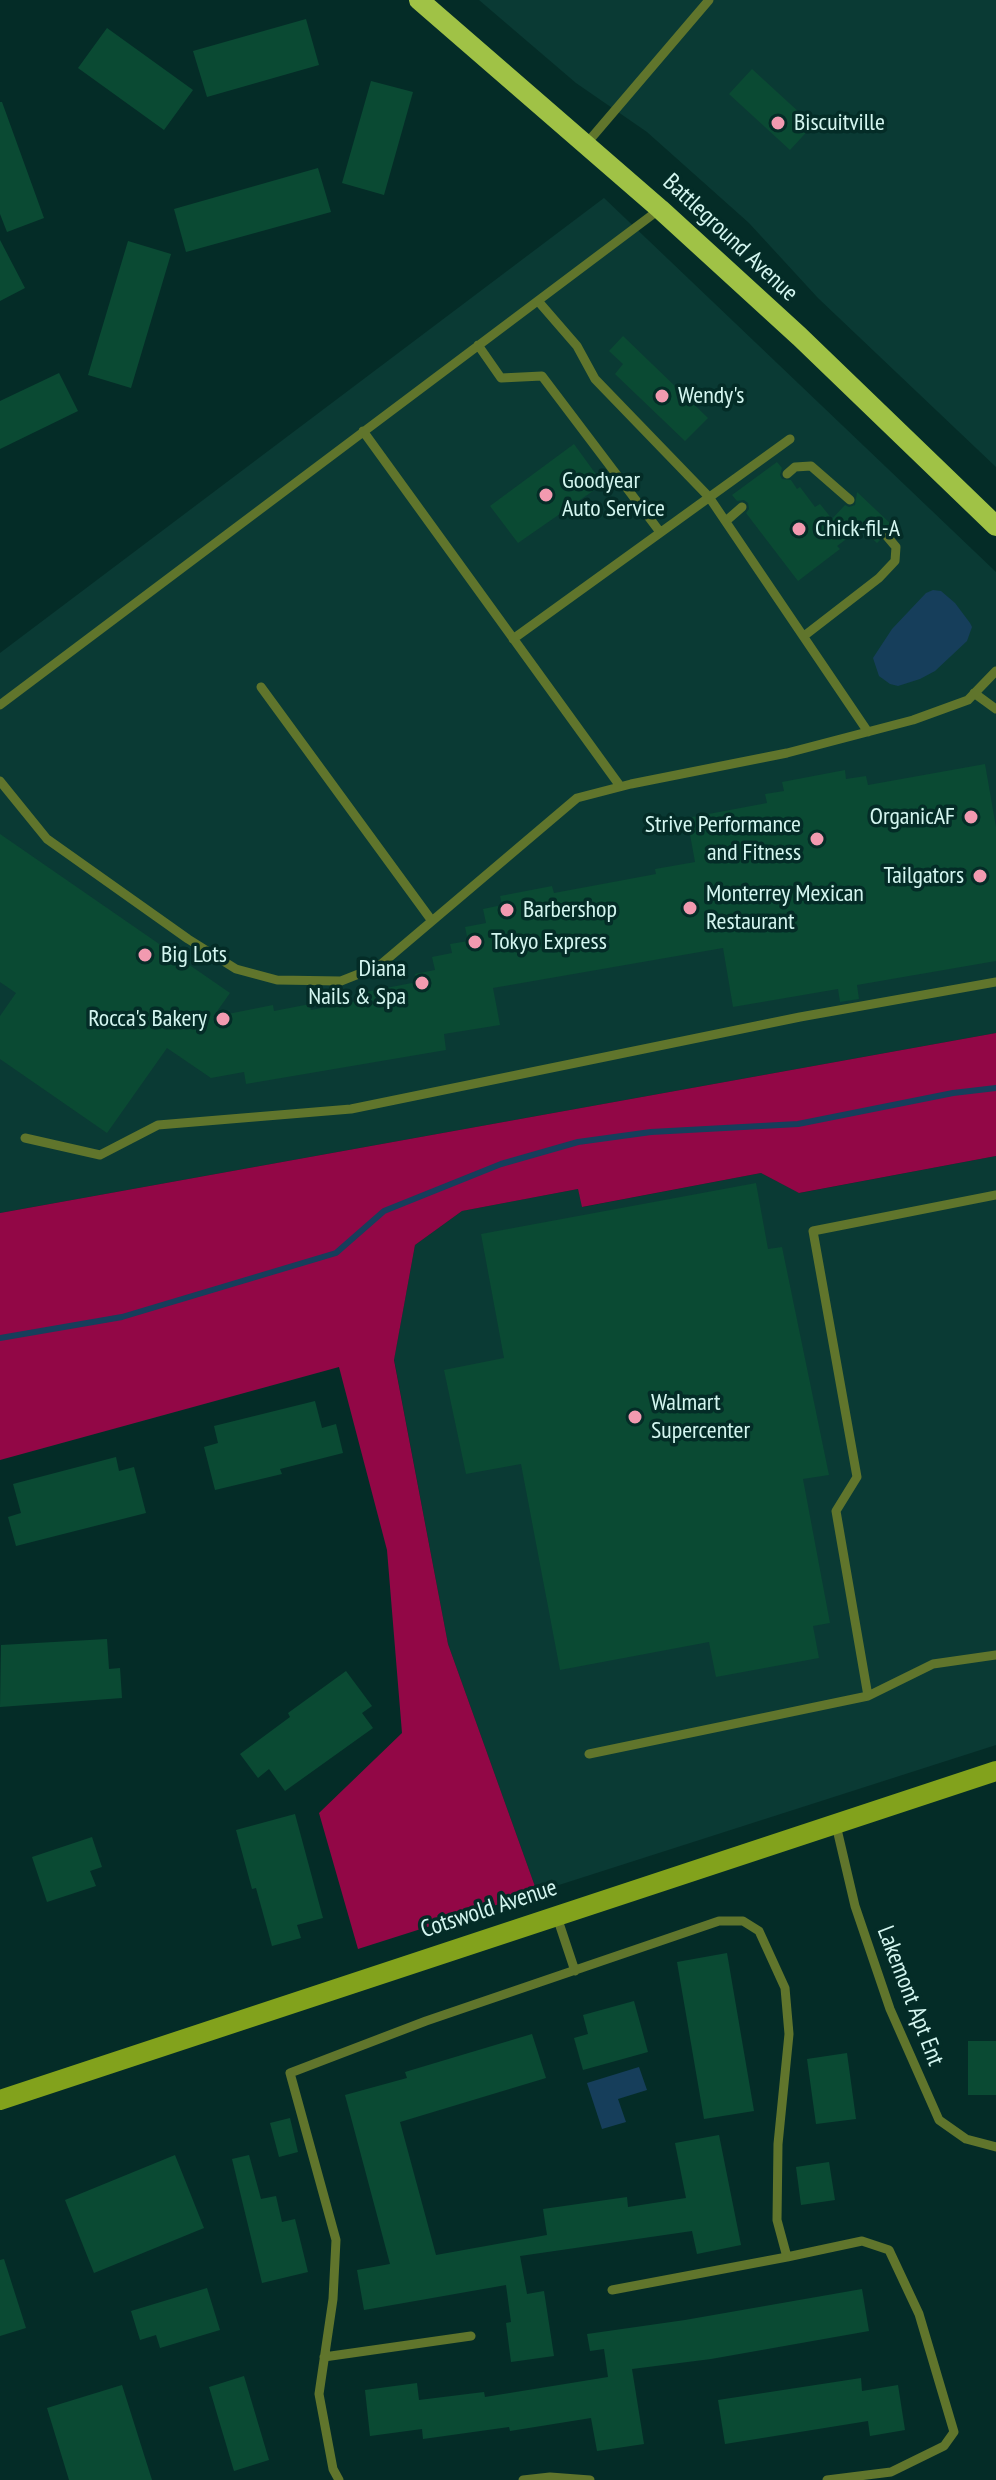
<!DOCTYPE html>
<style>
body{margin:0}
canvas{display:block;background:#042c27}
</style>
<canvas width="996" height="2480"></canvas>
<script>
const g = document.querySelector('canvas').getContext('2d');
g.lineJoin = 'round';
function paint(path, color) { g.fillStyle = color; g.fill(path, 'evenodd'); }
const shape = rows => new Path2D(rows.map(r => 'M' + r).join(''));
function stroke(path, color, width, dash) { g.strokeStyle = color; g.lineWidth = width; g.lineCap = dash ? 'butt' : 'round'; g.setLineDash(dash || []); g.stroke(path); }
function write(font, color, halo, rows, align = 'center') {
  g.font = font + ' "PT Sans Narrow",sans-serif'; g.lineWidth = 7; g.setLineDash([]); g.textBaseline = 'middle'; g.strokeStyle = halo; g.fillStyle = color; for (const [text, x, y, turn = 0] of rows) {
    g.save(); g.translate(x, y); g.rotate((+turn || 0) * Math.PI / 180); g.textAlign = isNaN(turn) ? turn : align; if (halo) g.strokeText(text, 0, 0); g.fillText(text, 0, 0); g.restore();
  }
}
const built = shape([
 [479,0,996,0,996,467,818,298,749,223,647,132,576,83],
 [604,198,996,572,996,1033,0,1213,0,653],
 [996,1156,996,1745,537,1892,448,1644,394,1359,415,1245,462,1211,578,1189,583,1207,761,1173,800,1193]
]);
const forest = shape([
 [996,1033,996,1156,799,1193,761,1173,582,1207,578,1189,462,1211,415,1245,394,1360,448,1644,537,1892,358,1949,319,1813,402,1733,387,1550,339,1367,0,1460,0,1213]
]);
const water = shape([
 [933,590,941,591,955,603,970,623,972,627,967,641,935,671,920,679,898,686,890,684,879,676,873,658,892,629,926,593],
 [639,2067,647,2090,618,2099,626,2122,602,2129,587,2083]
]);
const stream = shape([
 [0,1338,122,1317,336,1253,384,1211,501,1164,578,1142,651,1132,798,1124,953,1093,996,1088]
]);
const building = shape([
 [306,19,319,65,207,97,193,51],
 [107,28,193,90,164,130,78,68],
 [752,69,813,125,790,150,729,94],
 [371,81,413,92,384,195,342,183],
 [0,102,2,102,44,218,7,232,0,214],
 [318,168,331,212,186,252,174,209],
 [0,240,25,288,0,301],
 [128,241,171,254,131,388,88,375],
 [623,336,708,418,685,441,615,374,623,364,609,351],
 [59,373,78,411,0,449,0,401],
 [574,444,603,484,518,543,490,506],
 [777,462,782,468,780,475,782,479,791,480,797,489,800,487,815,507,820,504,832,519,845,505,849,507,855,505,857,492,893,526,890,529,884,527,880,529,878,535,880,540,877,543,861,528,837,546,840,549,798,581,746,513,749,509,748,503,744,500,737,501,732,495],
 [985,764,996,827,996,961,857,985,859,999,840,1002,838,989,733,1007,723,948,493,988,500,1025,444,1034,446,1050,246,1084,244,1072,211,1078,167,1048,107,1133,0,1059,0,1016,16,993,0,982,0,834,230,993,213,1017,273,1005,274,1011,310,1004,311,1010,362,1000,360,993,417,982,415,974,435,970,432,957,452,953,450,944,468,941,465,927,486,923,483,909,502,905,500,896,552,886,554,893,656,874,655,869,695,862,687,818,767,803,765,794,784,791,782,782,845,770,846,779,866,776,868,785],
 [756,1183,768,1249,782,1247,829,1475,803,1479,830,1623,813,1626,819,1658,716,1677,709,1642,560,1670,521,1464,466,1474,444,1370,504,1358,481,1234],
 [315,1401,322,1428,336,1424,343,1453,280,1469,282,1474,215,1490,204,1447,218,1443,214,1426],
 [116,1457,119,1471,134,1467,146,1513,16,1546,8,1517,21,1513,13,1484],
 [107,1639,109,1669,120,1668,122,1698,0,1707,1,1645],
 [346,1671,372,1706,362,1713,373,1728,285,1791,269,1769,258,1778,240,1754,290,1717,288,1713],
 [295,1814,323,1918,297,1925,301,1938,272,1946,256,1888,252,1889,236,1830],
 [92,1837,102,1867,90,1871,96,1886,47,1902,32,1857],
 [727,1953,754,2111,704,2119,677,1962],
 [634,2001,648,2052,583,2070,574,2038,588,2034,583,2015],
 [532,2034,546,2078,400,2122,436,2255,547,2235,543,2209,627,2197,628,2207,686,2198,675,2143,719,2135,741,2245,697,2254,692,2231,520,2256,527,2294,544,2291,554,2356,511,2362,506,2323,511,2322,506,2285,364,2310,357,2270,390,2264,345,2095,407,2078,405,2072],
 [968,2041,996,2041,996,2095,968,2095],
 [847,2053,856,2119,816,2124,807,2059],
 [290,2118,298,2152,279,2157,270,2123],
 [175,2155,204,2228,94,2273,65,2200],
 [249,2155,261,2199,276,2196,282,2222,295,2219,308,2272,262,2283,232,2159],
 [829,2162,835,2200,801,2205,796,2167],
 [4,2259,26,2328,0,2336,0,2260],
 [207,2288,220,2330,160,2348,156,2335,140,2340,131,2311],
 [862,2289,869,2331,711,2359,632,2369,644,2444,597,2451,591,2418,510,2431,509,2427,423,2439,422,2429,370,2436,365,2390,417,2383,419,2400,484,2392,485,2397,608,2377,604,2349,590,2351,587,2334,685,2320],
 [244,2376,269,2460,234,2471,209,2387],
 [861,2378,862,2391,898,2385,905,2430,870,2436,868,2421,725,2444,718,2400],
 [122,2385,152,2480,69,2480,47,2408]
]);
const lane = shape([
 [587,143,709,0],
 [538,301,577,346,595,379,709,497,868,732],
 [478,345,501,378,542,376,660,532],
 [363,431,620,786],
 [787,474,795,467,811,466,850,500],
 [726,521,742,507],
 [804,636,879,578,895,561,896,547,885,534],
 [513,639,790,439],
 [261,687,432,921],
 [974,693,996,709],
 [0,705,660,209],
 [0,781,47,839,188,939,236,969,277,980,341,981,379,966,577,798,631,784,787,753,913,720,968,700,996,671],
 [25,1138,100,1155,158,1125,351,1109,800,1017,996,982],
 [996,1195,813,1231,857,1477,836,1511,868,1696,933,1664,996,1655],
 [589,1754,868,1696],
 [836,1825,855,1906,890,2009,939,2120,966,2139,996,2147],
 [556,1914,575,1971],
 [612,2290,787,2257],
 [324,2357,471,2336],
 [339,2480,333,2469,319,2394,333,2299,336,2240,290,2073,426,2021,719,1921,743,1921,759,1931,785,1988,789,2034,778,2144,777,2220,787,2257,862,2241,889,2250,919,2314,954,2432,944,2446,891,2472,827,2480],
 [523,2480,550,2477,590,2480]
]);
const secondary = shape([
 [0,2100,996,1771]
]);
const primary = shape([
 [419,0,660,209,800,337,996,526]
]);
const markers = [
 [778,123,8,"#f29ab0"],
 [662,396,8,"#f29ab0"],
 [546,495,8,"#f29ab0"],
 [799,529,8,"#f29ab0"],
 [971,817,8,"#f29ab0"],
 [817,839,8,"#f29ab0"],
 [980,876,8,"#f29ab0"],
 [690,908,8,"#f29ab0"],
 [507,910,8,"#f29ab0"],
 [475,942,8,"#f29ab0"],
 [145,955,8,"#f29ab0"],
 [422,983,8,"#f29ab0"],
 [223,1019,8,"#f29ab0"],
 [635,1417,8,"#f29ab0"]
];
const poiNames = [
 ["Biscuitville",794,123],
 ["Wendy's",678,396],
 ["Goodyear",562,481],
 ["Auto Service",562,509],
 ["Chick-fil-A",815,529],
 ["OrganicAF",955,817,"right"],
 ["Strive Performance",801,825,"right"],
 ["and Fitness",801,853,"right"],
 ["Tailgators",964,876,"right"],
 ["Monterrey Mexican",706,894],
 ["Restaurant",706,922],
 ["Barbershop",523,910],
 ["Tokyo Express",491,942],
 ["Big Lots",161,955],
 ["Diana",406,969,"right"],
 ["Nails & Spa",406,997,"right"],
 ["Rocca's Bakery",207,1019,"right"],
 ["Walmart",651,1403],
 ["Supercenter",651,1431]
];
const streetNames = [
 ["Battleground Avenue",730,238,43],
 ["Cotswold Avenue",489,1909,-18],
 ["Lakemont Apt Ent",910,1996,69]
];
paint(built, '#0a3a34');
paint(forest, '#920746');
paint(water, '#163e5b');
stroke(stream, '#163e5b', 6);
paint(building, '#0a4a33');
stroke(lane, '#60752c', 9);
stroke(secondary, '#82a21c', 20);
stroke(primary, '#a0c246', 20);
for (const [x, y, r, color] of markers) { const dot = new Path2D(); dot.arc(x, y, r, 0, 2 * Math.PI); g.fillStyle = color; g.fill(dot); stroke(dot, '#042c27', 3); }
write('24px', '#d4f6f0', '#042c27', poiNames, 'left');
write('24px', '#d4f6f0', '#042c27', streetNames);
</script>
